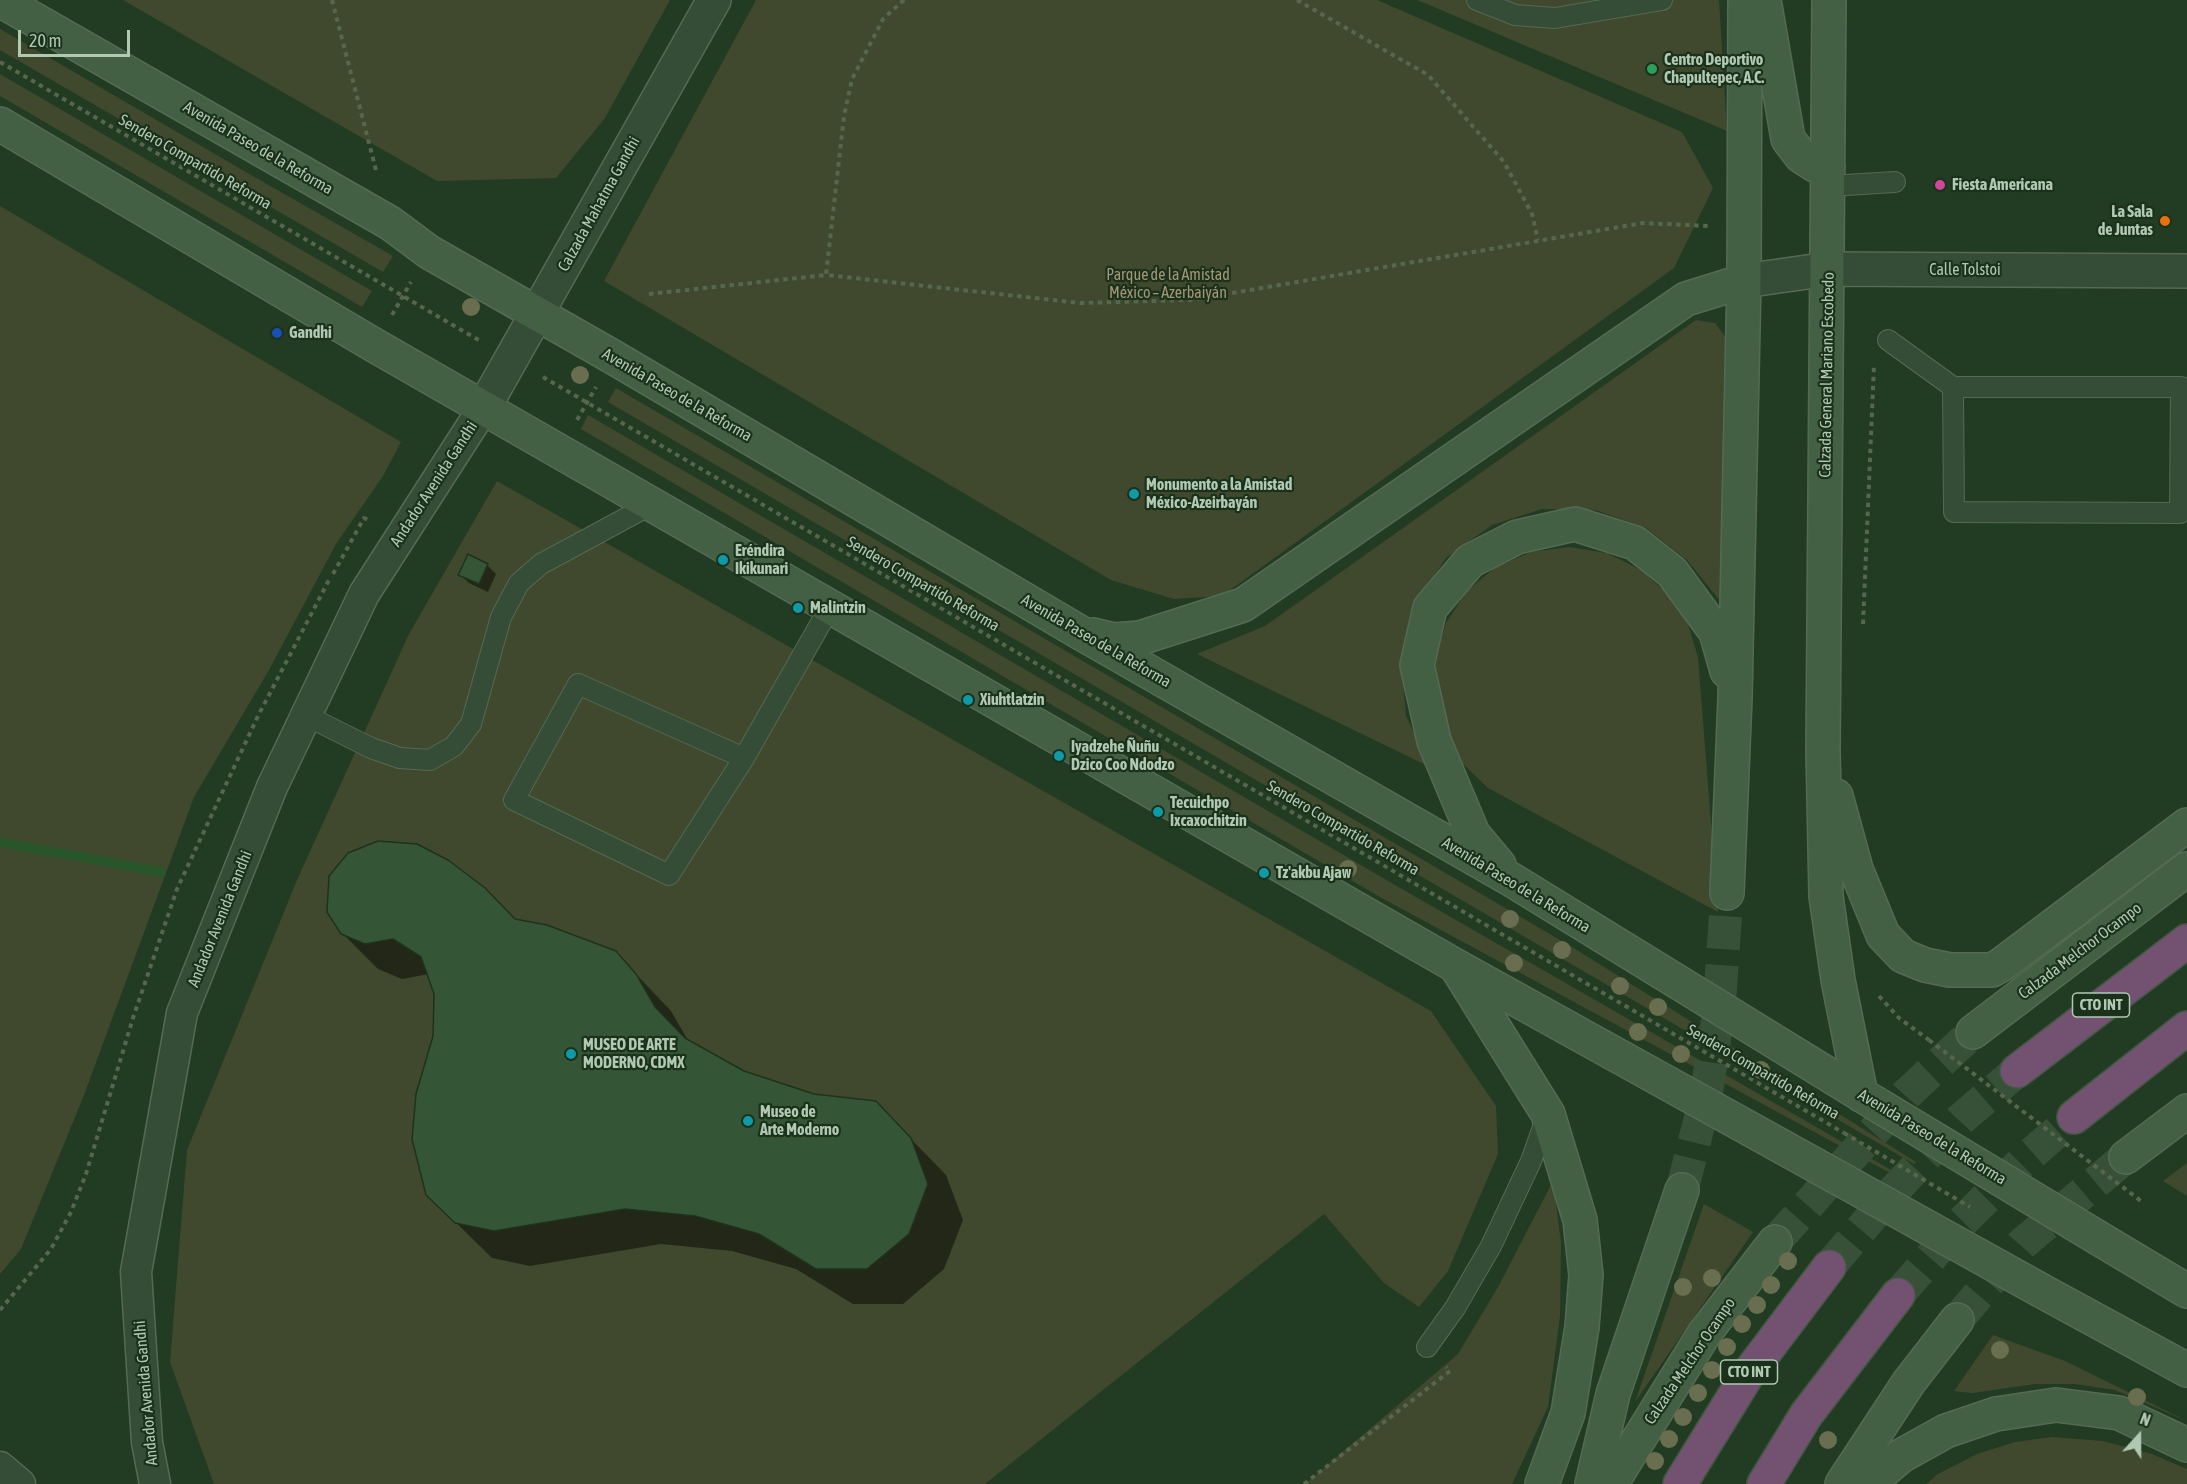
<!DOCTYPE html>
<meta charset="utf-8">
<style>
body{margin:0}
#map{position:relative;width:2187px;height:1484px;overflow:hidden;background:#213c22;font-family:"Asap Condensed",sans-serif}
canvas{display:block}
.north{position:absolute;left:2109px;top:1406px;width:60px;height:60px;-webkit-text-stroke:4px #1b311b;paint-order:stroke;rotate:21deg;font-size:16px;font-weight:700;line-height:24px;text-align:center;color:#b1c8b2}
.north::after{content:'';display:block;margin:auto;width:21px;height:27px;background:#b1c8b2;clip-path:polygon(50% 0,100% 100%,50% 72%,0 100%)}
.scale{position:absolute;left:18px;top:30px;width:112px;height:27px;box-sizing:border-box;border:3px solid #b1c8b2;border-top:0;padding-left:8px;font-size:18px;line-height:21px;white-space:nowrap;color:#b1c8b2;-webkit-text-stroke:4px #1b311b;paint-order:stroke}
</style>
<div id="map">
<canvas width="2187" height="1484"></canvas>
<div class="north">N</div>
<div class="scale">20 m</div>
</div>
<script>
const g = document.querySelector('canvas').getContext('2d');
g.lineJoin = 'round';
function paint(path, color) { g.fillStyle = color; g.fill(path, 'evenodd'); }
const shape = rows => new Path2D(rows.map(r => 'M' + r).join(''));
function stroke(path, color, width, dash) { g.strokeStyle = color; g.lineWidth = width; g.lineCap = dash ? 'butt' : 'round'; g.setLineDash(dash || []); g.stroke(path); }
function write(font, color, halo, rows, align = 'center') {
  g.font = font + ' "Asap Condensed",sans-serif'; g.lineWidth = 4.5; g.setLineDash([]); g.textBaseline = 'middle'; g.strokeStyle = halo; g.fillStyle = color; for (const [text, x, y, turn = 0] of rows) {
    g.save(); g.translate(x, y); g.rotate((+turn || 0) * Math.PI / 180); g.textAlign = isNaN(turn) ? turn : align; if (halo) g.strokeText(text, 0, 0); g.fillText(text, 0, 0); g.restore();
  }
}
const green = shape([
 [123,0,670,0,605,118,556,178,437,181],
 [756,0,1377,0,1682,132,1713,188,1674,268,1222,596,1174,599,1111,580,604,281],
 [1417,0,1719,0,1727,131,1434,7],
 [0,29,251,175,393,256,383,272,0,50],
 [0,74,372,291,362,307,0,96],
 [0,206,401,442,383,476,336,544,269,670,194,797,84,1095,21,1249,0,1274],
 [1696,320,1715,323,1726,338,1721,602,1687,560,1646,528,1595,510,1542,509,1492,525,1446,558,1414,605,1401,659,1406,716,1430,767,1197,654,1265,626],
 [616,388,1572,947,1916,1162,1914,1164,608,402],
 [588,415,1402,889,1905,1178,1903,1180,1380,897,581,429],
 [497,481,1431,1011,1496,1106,1498,1154,1448,1271,1419,1307,1384,1283,1324,1214,985,1484,214,1484,170,1362,187,1150,297,880,409,634],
 [1569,547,1607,553,1641,570,1670,596,1688,624,1698,657,1718,912,1488,788,1462,763,1443,732,1434,697,1435,659,1446,623,1467,591,1496,567,1531,552],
 [2187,1163,2187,1196,2163,1181],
 [1553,1181,1561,1243,1560,1316,1548,1407,1512,1484,1305,1484,1458,1354,1498,1287],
 [1704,1204,1753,1232,1635,1402],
 [1993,1335,2065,1361,2187,1421,2115,1390,2075,1384,2036,1384,1972,1393,1954,1391],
 [2052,1437,2103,1441,2152,1454,2187,1469,2187,1484,1926,1484,1938,1474,1977,1454,2015,1442]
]);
const shadow = shape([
 [487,565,496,574,488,592,469,583,460,574],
 [516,921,615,952,671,1011,689,1042,743,1072,911,1139,946,1175,963,1220,944,1269,903,1304,853,1304,796,1269,732,1251,661,1244,530,1266,492,1258,428,1195,436,994,429,974,402,979,378,969,342,933]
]);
const stream = shape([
 [0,842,161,872]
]);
const building = shape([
 [468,554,488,564,479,584,458,575,468,554],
 [378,841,417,844,448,860,485,888,515,919,547,925,616,951,636,974,655,1007,685,1038,744,1071,814,1094,876,1101,911,1138,928,1184,909,1234,867,1269,816,1269,759,1234,695,1216,625,1209,494,1231,455,1223,426,1195,412,1139,416,1094,433,1036,434,994,421,957,393,939,365,944,341,934,327,912,329,876,348,853,378,841]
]);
const secondaryTunnel = shape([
 [1682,1190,1706,1096,1719,1010,1727,893],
 [1775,1242,1908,1093,1973,1032],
 [1957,1320,2022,1244,2126,1157]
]);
const motorwayTunnel = shape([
 [1829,1267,1890,1195,1961,1119,2017,1071],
 [1898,1295,1958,1226,2022,1162,2074,1117]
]);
const path = shape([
 [332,0,377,174],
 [904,0,883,19,852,79,844,116,826,275,1080,303,1191,300,1643,223,1710,226],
 [1297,0,1428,75,1504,162,1532,214,1538,240],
 [0,62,482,342],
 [649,294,826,275],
 [392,315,411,282],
 [543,377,1844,1133],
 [577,420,596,387],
 [333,574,364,518,370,521],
 [1863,624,1874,365],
 [1879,996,1899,1018,1929,1040],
 [0,1310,51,1249,71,1212,86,1174,133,1018,177,889,258,716,329,580],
 [1304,1484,1450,1371,1446,1367]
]);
const service = shape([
 [1477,0,1515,15,1555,18,1662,0],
 [1829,186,1895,182],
 [1888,340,1953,387,2181,387,2180,513,1954,512,1953,387],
 [578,684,744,758,669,875,514,800,578,684],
 [307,716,371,748,400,758,430,760,454,746,471,724,501,617,519,583,541,564,652,504],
 [744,758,830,607],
 [1427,1347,1455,1308,1491,1246,1531,1161,1547,1116]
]);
const pedestrian = shape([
 [0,1467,20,1484],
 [155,1484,147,1442,136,1272,182,1013,272,787,364,594,484,407]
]);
const tertiary = shape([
 [1744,281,1828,269,2187,271],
 [484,407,714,0]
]);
const secondary = shape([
 [0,0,390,223,429,252,613,357,1081,633,1512,880,1873,1102],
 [1764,0,1788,139,1801,156,1815,165,1828,167],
 [1829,0,1823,750,1826,896,1838,980,1861,1095],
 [0,124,374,345,1456,966,1815,1165],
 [1093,635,1114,640,1140,638,1243,605,1686,299,1744,281],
 [1836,796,1856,869,1883,935,1903,956,1925,965,1950,970,1992,970,2001,965,2187,825],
 [1499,865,1473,834,1434,741,1417,665,1430,608,1470,561,1517,537,1575,524,1635,543,1672,572,1716,632,1727,671],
 [1727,893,1735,698,1744,281,1745,0],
 [1457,968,1548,1114,1580,1220,1586,1275,1582,1327,1568,1413,1542,1484],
 [1973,1032,2187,869],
 [2126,1157,2187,1111],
 [2100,1239,2187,1291],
 [2042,1291,2187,1370],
 [1592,1484,1613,1394,1682,1190],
 [1611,1484,1704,1334,1775,1242],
 [1842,1484,1909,1382,1957,1320],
 [1868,1484,1901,1456,1946,1431,1996,1414,2056,1405,2119,1413,2187,1445]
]);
const motorway = shape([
 [2017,1071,2187,941],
 [2074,1117,2187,1028],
 [1680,1484,1746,1377,1829,1267],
 [1764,1484,1806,1415,1898,1295]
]);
const pathBridge = shape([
 [1929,1040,2141,1201],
 [1844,1133,1970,1207]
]);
const secondaryBridge = shape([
 [1873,1102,2100,1239],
 [1815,1165,2042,1291]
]);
const trees = [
 [471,307],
 [580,375],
 [1348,869],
 [1510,919],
 [1562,950],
 [1514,963],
 [1620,986],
 [1658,1007],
 [1638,1032],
 [1681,1054],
 [1761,1070],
 [1788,1261],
 [1712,1278],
 [1771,1285],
 [1683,1287],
 [1757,1305],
 [1742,1324],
 [1727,1347],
 [2000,1350],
 [1712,1370],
 [1698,1393],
 [2137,1397],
 [1683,1417],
 [1669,1439],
 [1828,1440],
 [1655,1461]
];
const markers = [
 [1652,69,6,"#2e9e5b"],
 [1940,185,6,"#d1479c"],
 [2165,221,6,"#e8710a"],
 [277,333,6,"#1a4fb4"],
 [1134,494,6,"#0f9aa8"],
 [723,560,6,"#0f9aa8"],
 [798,608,6,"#0f9aa8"],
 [968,700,6,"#0f9aa8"],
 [1059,756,6,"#0f9aa8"],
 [1158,812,6,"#0f9aa8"],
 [1264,873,6,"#0f9aa8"],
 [571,1054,6,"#0f9aa8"],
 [748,1121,6,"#0f9aa8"]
];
const shields = [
 [2101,1005,57],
 [1749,1372,57]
];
const shieldNames = [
 ["CTO INT",2101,1005],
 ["CTO INT",1749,1372]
];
const poiNames = [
 ["Centro Deportivo",1664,60],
 ["Chapultepec, A.C.",1664,78],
 ["Fiesta Americana",1952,185],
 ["La Sala",2153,212,"right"],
 ["de Juntas",2153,230,"right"],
 ["Gandhi",289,333],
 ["Monumento a la Amistad",1146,485],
 ["México-Azeirbayán",1146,503],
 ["Eréndira",735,551],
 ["Ikikunari",735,569],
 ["Malintzin",810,608],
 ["Xiuhtlatzin",980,700],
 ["Iyadzehe Ñuñu",1071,747],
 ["Dzico Coo Ndodzo",1071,765],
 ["Tecuichpo",1170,803],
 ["Ixcaxochitzin",1170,821],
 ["Tz'akbu Ajaw",1276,873],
 ["MUSEO DE ARTE",583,1045],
 ["MODERNO, CDMX",583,1063],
 ["Museo de",760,1112],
 ["Arte Moderno",760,1130]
];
const streetNames = [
 ["Avenida Paseo de la Reforma",258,148,30],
 ["Sendero Compartido Reforma",195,162,30],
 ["Calzada Mahatma Gandhi",599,204,-61],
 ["Calle Tolstoi",1965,270],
 ["Calzada General Mariano Escobedo",1827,375,-89],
 ["Avenida Paseo de la Reforma",677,395,30],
 ["Andador Avenida Gandhi",434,484,-57],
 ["Sendero Compartido Reforma",923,584,30],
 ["Avenida Paseo de la Reforma",1096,641,30],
 ["Sendero Compartido Reforma",1343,828,30],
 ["Avenida Paseo de la Reforma",1516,885,31],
 ["Andador Avenida Gandhi",220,919,-68],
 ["Calzada Melchor Ocampo",2080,951,-37],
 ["Sendero Compartido Reforma",1763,1072,30],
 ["Avenida Paseo de la Reforma",1932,1137,31],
 ["Calzada Melchor Ocampo",1690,1361,-56],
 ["Andador Avenida Gandhi",146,1393,-95]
];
const parkNames = [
 ["Parque de la Amistad",1168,275],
 ["México – Azerbaiyán",1168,293]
];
paint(green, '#40492e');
paint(shadow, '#0007');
stroke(stream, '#28552a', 10);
paint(building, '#355636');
stroke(building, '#1d331d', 1.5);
stroke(secondaryTunnel, '#375138', 33, [33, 16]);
stroke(motorwayTunnel, '#375138', 33, [33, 16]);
stroke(service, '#546a54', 22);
stroke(pedestrian, '#546a54', 33);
stroke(tertiary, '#546a54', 36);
stroke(secondary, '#546a54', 36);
stroke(motorway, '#415741', 36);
stroke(path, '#57664d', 4, [4.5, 4.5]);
stroke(service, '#354c36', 20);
stroke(pedestrian, '#354c36', 30);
stroke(tertiary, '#354c36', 33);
stroke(secondary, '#436045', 33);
stroke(motorway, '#735271', 33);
stroke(secondaryBridge, '#546a54', 36, []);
stroke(pathBridge, '#57664d', 4, [4.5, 4.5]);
stroke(secondaryBridge, '#436045', 33);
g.fillStyle = '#696e50';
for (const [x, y] of trees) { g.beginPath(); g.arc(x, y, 9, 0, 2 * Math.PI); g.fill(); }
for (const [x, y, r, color] of markers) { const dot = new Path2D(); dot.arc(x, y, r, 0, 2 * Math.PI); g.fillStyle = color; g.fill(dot); stroke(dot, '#1b311b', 2); }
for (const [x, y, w] of shields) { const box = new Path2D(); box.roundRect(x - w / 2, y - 12, w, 24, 4.5); g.fillStyle = '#1b311b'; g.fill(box); stroke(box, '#b1c8b2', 1.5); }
write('bold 15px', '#b1c8b2', null, shieldNames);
write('bold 16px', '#b1c8b2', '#1b311b', poiNames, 'left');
write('16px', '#b1c8b2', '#1b311b', streetNames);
write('16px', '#a49676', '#1b311b', parkNames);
</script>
